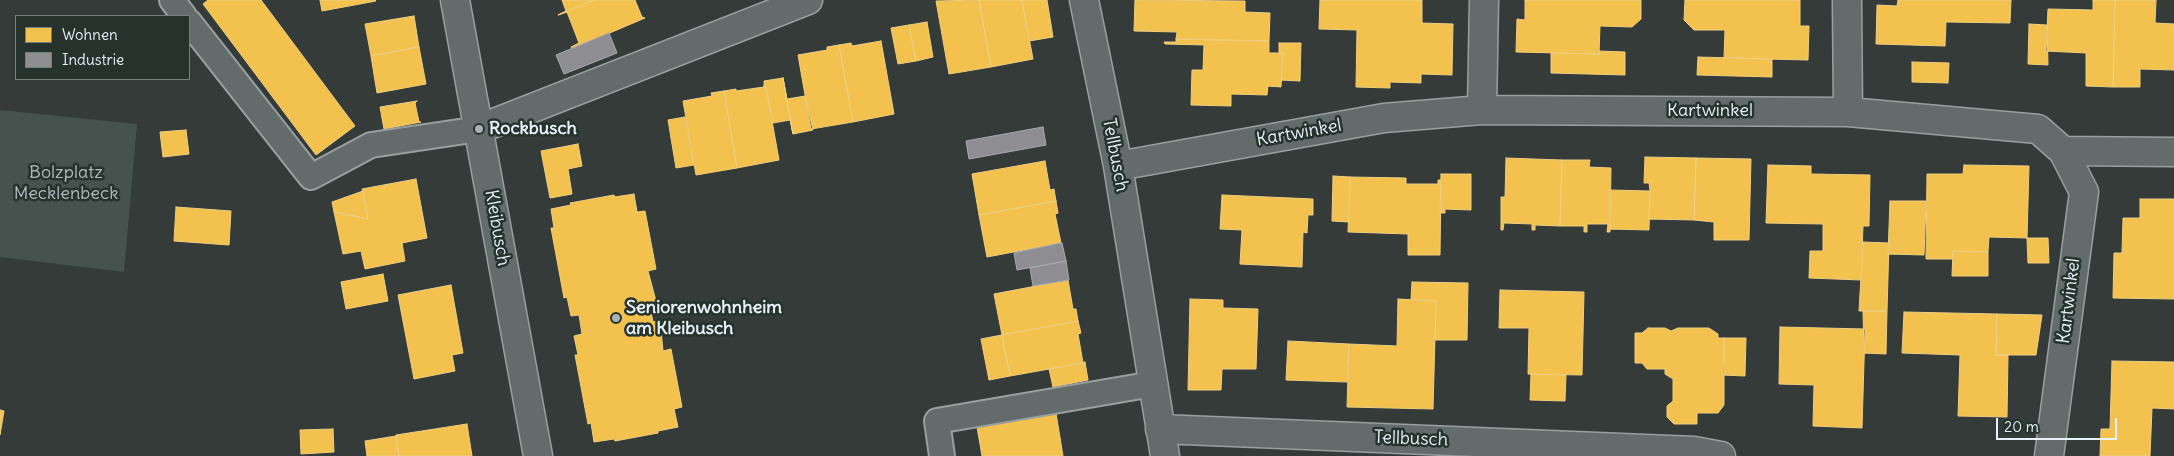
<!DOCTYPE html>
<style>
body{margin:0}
#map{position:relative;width:2174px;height:456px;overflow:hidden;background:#353b38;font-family:Delius,sans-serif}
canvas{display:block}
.legend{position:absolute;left:15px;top:15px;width:175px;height:65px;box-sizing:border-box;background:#26332d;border:1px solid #747f7e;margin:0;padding:6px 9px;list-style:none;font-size:15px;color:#e8f1f8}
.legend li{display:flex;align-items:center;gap:10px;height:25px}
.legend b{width:25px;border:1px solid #747f7e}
.scale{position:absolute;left:1996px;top:418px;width:121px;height:22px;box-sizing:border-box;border:2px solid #e8f1f8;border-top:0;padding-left:6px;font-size:15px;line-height:18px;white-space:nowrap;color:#e8f1f8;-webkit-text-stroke:4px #26332d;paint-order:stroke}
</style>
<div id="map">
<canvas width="2174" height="456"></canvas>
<ul class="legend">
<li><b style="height:14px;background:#f2c14e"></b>Wohnen</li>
<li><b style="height:14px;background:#8d8d92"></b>Industrie</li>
</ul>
<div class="scale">20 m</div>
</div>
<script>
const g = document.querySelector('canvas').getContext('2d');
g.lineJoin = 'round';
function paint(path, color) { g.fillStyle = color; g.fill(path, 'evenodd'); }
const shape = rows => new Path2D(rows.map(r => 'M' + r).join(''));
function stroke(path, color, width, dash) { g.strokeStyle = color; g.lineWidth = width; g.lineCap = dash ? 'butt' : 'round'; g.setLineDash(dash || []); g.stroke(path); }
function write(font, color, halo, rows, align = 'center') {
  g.font = font + ' Delius,sans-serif'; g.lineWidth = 5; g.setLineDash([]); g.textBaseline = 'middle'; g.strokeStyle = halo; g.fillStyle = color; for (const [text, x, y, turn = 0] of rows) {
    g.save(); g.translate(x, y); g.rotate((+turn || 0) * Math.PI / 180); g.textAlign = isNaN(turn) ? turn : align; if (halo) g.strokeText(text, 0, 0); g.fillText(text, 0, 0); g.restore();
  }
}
const green = shape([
 [0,110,137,124,124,272,0,257]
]);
const homes = shape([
 [208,0,261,0,355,126,316,155,203,4,208,0],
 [320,0,375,0,376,1,322,11,320,0],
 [562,0,594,0,558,15,566,11,562,0],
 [594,0,635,0,642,17,645,18,572,49,571,47,579,43,567,12,558,15,594,0],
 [979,0,991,67,949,74,936,1,979,0],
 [979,0,1022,0,1033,59,991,67,979,0],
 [1022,0,1047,0,1053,37,1029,41,1022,0],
 [1135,0,1245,1,1245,12,1270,13,1269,41,1176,39,1177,32,1134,31,1135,0],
 [1320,0,1422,0,1422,23,1453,24,1452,75,1421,74,1421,83,1390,82,1390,88,1356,87,1357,30,1319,29,1320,0],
 [1525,0,1641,0,1641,19,1632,27,1600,26,1599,54,1516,52,1517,19,1525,20,1525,0],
 [1685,0,1800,0,1800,26,1809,26,1808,60,1724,58,1725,30,1694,30,1684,20,1685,0],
 [1898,0,2011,0,2010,23,1946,22,1945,46,1876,44,1877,5,1897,6,1898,0],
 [2093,0,2115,0,2113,87,2086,86,2086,53,2046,51,2048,9,2093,10,2093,0],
 [2115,0,2156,0,2155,23,2174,24,2174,70,2140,69,2140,87,2113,87,2115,0],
 [414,16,419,47,371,56,365,24,414,16],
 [927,22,933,57,916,61,909,25,927,22],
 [2029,24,2047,25,2048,65,2028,64,2029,24],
 [909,25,916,61,898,64,891,28,909,25],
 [1176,39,1269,41,1269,53,1283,53,1281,87,1268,86,1267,95,1231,94,1231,106,1191,105,1192,70,1203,70,1204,45,1165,44,1164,42,1176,42,1176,39],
 [881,41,894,114,853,122,839,45,851,43,852,46,881,41],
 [1279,43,1301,43,1300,81,1281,80,1283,53,1279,53,1279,43],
 [839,45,853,122,811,129,798,55,827,50,827,47,839,45],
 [419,47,426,84,377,93,371,56,419,47],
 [1599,51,1625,52,1625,75,1551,73,1551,53,1599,54,1599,51],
 [1698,57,1772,59,1772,77,1697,75,1698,57],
 [1912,62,1949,63,1948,83,1912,82,1912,62],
 [783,78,787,99,805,96,813,130,793,134,783,78],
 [783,78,793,134,790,120,773,123,766,87,764,87,764,81,783,78],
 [764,87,766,87,779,160,737,168,724,91,736,89,736,91,764,87],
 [724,91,737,168,696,175,683,101,712,96,711,93,724,91],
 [417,101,415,103,419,122,421,122,384,129,380,107,417,101],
 [685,117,694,165,676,168,668,120,685,117],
 [186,130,189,154,163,157,160,132,186,130],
 [578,144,582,166,568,169,572,194,550,198,541,151,578,144],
 [1645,157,1696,158,1694,220,1649,219,1650,191,1649,183,1644,183,1645,157],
 [1506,158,1562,160,1560,226,1535,225,1535,230,1532,230,1532,224,1504,223,1503,230,1501,230,1501,197,1505,197,1506,158],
 [1696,158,1751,159,1749,240,1714,240,1714,222,1694,220,1696,158],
 [1562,160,1590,160,1589,167,1611,168,1610,232,1607,232,1608,224,1587,224,1587,232,1584,232,1584,226,1560,226,1562,160],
 [1045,161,1050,190,1054,189,1056,201,979,215,972,174,1045,161],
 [1768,165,1811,166,1811,174,1870,175,1869,226,1863,226,1861,280,1809,278,1810,251,1823,251,1823,224,1766,223,1768,165],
 [1964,165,2029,166,2027,238,1989,237,1988,252,1953,251,1952,259,1926,259,1927,174,1963,174,1964,165],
 [1441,174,1471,174,1471,210,1445,209,1445,213,1440,213,1441,174],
 [1333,176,1350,177,1349,222,1332,221,1333,176],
 [1350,177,1406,178,1406,184,1438,184,1438,180,1441,180,1440,255,1408,255,1408,234,1348,232,1350,177],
 [416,179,427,238,402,243,405,261,365,269,361,251,343,254,334,212,368,219,362,189,416,179],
 [1610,190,1650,191,1649,230,1610,229,1610,190],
 [363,191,368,219,334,212,332,202,363,191],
 [634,194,637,212,645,211,656,269,648,271,656,301,649,302,653,322,660,320,663,351,671,349,682,407,674,409,678,427,658,431,658,433,615,441,614,439,594,442,591,423,588,424,575,355,578,355,574,336,582,334,579,315,571,316,567,297,564,298,551,228,554,228,551,209,571,205,570,203,614,195,615,197,634,194],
 [1222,195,1313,199,1313,215,1308,215,1307,233,1303,232,1302,267,1240,264,1242,230,1220,229,1222,195],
 [2140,199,2174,199,2174,299,2113,298,2114,253,2122,253,2123,218,2140,218,2140,199],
 [1056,201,1058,213,1055,214,1061,243,987,257,979,215,1056,201],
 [1890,201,1926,201,1924,255,1888,254,1890,201],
 [176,207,231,211,229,245,174,241,176,207],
 [2027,238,2048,238,2049,263,2028,263,2027,238],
 [1863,242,1889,243,1887,311,1859,311,1863,242],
 [1953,251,1988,252,1988,276,1952,276,1953,251],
 [383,274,388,301,346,309,341,282,383,274],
 [1068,280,1073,309,1076,309,1078,321,1002,335,994,294,1068,280],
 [1412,282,1468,283,1467,340,1435,340,1436,301,1411,299,1412,282],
 [451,285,463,353,452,355,455,371,414,379,398,295,451,285],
 [1500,290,1584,292,1582,375,1528,374,1529,328,1499,328,1500,290],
 [1190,299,1223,300,1223,308,1258,309,1256,369,1222,369,1221,390,1188,390,1190,299],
 [1398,299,1436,301,1433,409,1347,407,1349,344,1397,346,1398,299],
 [1863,311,1887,311,1886,354,1864,353,1863,311],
 [1904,312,1997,314,1996,355,2008,355,2007,417,1958,416,1960,355,1902,353,1904,312],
 [1997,314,2042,315,2036,355,1996,355,1997,314],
 [1078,321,1081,333,1078,334,1083,363,1010,376,1002,335,1078,321],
 [1780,327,1865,329,1862,428,1813,426,1814,385,1779,384,1780,327],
 [1648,328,1665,328,1671,331,1678,328,1709,328,1718,334,1718,338,1724,338,1724,405,1718,413,1697,413,1697,424,1674,424,1667,417,1667,406,1673,401,1673,379,1665,374,1665,369,1647,369,1642,363,1635,363,1635,333,1642,333,1648,328],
 [1002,335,1010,376,989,380,981,339,1002,335],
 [1724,338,1746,338,1745,376,1723,375,1724,338],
 [1288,341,1349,344,1347,382,1286,380,1288,341],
 [2112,361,2174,362,2174,409,2152,408,2150,456,2100,456,2101,429,2110,429,2112,361],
 [1085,362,1088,380,1053,387,1049,369,1085,362],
 [1531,374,1566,375,1565,401,1530,400,1531,374],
 [1055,407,1063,456,982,456,976,421,1055,407],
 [0,410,4,411,0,435,0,410],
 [467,424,472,456,399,456,396,435,467,424],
 [333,429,334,452,301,454,300,430,333,429],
 [396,436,399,456,367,456,365,441,396,436]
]);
const industry = shape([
 [609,33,617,53,564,74,556,55,609,33],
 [1043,127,1046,145,969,159,966,141,1043,127],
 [1060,243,1062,243,1066,261,1017,270,1014,253,1060,243],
 [1066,261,1069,280,1033,286,1030,268,1066,261]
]);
const lane = shape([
 [172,0,184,16],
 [189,22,311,177,371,145,479,129],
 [942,456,937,421,1153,384]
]);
const street = shape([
 [455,0,538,456],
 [1084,0,1118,166,1165,456],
 [1847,0,1848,112],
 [1482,110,1484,0],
 [479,129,808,0],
 [2063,151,2174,152],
 [1118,166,1384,118,1482,110,1848,112,2038,129,2063,151,2084,192,2049,456],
 [1160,429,1694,451,1721,456]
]);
const markers = [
 [479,129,5,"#a9b1b5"],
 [616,318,5,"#a9b1b5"]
];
const streetNames = [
 ["Kartwinkel",1710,111],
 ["Kartwinkel",1299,133,-10],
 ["Tellbusch",1115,155,79],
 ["Kleibusch",497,228,80],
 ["Kartwinkel",2069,301,-83],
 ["Tellbusch",1411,439,2]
];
const poiNames = [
 ["Rockbusch",489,129],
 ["Seniorenwohnheim",626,308],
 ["am Kleibusch",626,329]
];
const parkNames = [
 ["Bolzplatz",66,173],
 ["Mecklenbeck",66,194]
];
paint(green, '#46524e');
paint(homes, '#f2c14e');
stroke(homes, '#efcf81', 1);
paint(industry, '#8d8d92');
stroke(industry, '#a8abb1', 1);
stroke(lane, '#9a9f9f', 28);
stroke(street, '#9a9f9f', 31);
stroke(lane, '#646b6b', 24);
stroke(street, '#646b6b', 28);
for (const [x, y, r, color] of markers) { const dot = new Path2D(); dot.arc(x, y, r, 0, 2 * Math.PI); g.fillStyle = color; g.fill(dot); stroke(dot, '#26332d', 2); }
write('18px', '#e8f1f8', '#26332d', streetNames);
write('bold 18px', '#e8f1f8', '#26332d', poiNames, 'left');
write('18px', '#b0bbbe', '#26332d', parkNames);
</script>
